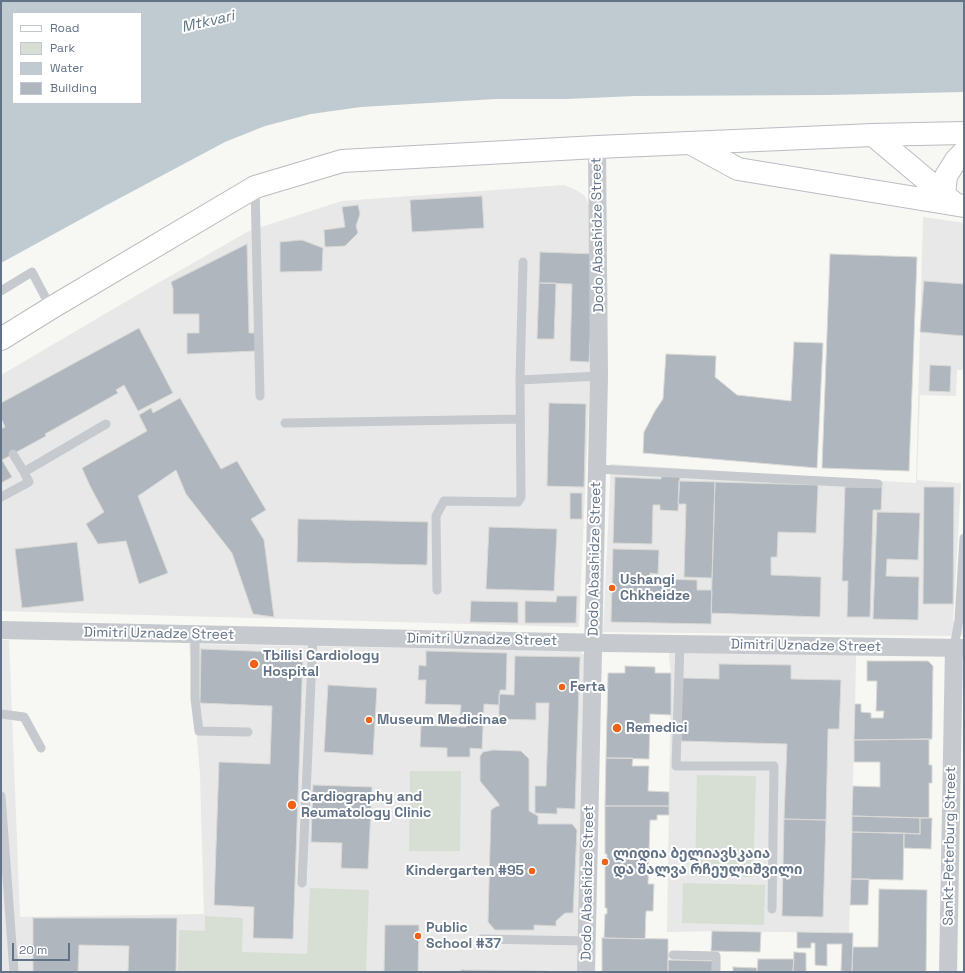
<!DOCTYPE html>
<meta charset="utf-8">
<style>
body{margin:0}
#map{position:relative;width:965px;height:973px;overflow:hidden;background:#f7f7f3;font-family:"Space Grotesk",sans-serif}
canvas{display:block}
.frame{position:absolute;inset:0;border:2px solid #637387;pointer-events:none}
.legend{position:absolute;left:12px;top:12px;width:130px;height:92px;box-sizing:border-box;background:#fff;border:1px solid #c1c7cf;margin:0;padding:5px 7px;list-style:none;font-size:12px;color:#637387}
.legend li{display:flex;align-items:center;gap:8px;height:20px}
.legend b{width:20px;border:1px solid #c1c7cf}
.scale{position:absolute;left:12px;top:943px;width:58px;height:18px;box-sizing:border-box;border:2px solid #637387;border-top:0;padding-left:5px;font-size:12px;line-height:14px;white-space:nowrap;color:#637387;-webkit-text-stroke:3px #fff;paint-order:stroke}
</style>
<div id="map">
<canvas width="965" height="973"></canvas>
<div class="frame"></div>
<ul class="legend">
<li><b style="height:5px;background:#fff"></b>Road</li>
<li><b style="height:11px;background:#d7dfd4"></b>Park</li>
<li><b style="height:11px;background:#c0cbd1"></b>Water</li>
<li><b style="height:11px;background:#afb6bd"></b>Building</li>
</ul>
<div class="scale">20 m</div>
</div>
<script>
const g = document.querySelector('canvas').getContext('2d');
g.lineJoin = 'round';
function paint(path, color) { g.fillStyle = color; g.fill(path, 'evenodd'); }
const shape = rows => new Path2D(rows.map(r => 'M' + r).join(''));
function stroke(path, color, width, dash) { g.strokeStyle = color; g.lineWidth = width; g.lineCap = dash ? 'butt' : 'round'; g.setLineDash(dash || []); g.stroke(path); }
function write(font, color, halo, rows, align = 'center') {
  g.font = font + ' "Space Grotesk","Noto Sans Georgian",sans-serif'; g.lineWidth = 4; g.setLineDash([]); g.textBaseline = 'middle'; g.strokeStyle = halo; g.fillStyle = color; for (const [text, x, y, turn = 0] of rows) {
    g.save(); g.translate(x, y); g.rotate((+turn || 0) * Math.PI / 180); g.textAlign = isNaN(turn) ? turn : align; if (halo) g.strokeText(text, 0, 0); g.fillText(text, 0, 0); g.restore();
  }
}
const built = shape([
 [564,185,576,190,585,196,597,226,579,627,1,611,1,375,139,294,249,231,342,201],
 [923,217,964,223,964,370,957,370,956,396,920,395,917,480,961,483,953,621,964,621,964,636,603,632,611,464,916,483],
 [1,640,9,640,20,917,204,914,200,774,189,644,580,651,585,656,580,972,1,972],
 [669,652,856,655,855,704,849,933,712,931,667,932,671,673,669,658]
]);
const green = shape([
 [410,771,461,771,460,851,409,851],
 [697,775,756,776,753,877,695,876],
 [683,883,765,885,764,925,682,923],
 [310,888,369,890,366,972,178,972,179,930,205,931,205,916,243,918,242,952,307,954]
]);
const water = shape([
 [1,1,964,1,964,92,828,95,635,96,567,99,496,99,361,107,311,114,265,126,225,142,105,206,1,263],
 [13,13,141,13,141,103,13,103]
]);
const building = shape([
 [482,196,484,228,412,232,410,200,482,196],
 [358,205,360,214,356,226,358,233,345,246,325,247,324,230,345,227,342,207,358,205],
 [302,240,323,248,322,271,280,272,280,242,302,240],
 [247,244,249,333,255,333,256,351,187,354,187,333,199,333,199,314,173,314,173,289,171,282,247,244],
 [540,252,594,254,589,362,570,361,572,284,539,283,540,252],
 [830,254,917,257,909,471,822,468,830,254],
 [924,281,964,284,964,336,920,332,924,281],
 [539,283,556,283,554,339,537,339,539,283],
 [139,328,173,393,138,411,124,385,116,390,118,393,45,434,46,436,2,460,12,477,1,483,1,429,5,427,1,418,1,403,139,328],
 [794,342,823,343,817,468,643,453,644,432,655,411,663,399,666,354,716,356,715,377,737,395,791,401,794,342],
 [930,365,951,366,950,392,929,391,930,365],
 [180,398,221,469,237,461,266,510,251,519,264,540,274,617,253,614,232,553,186,494,176,470,138,496,168,573,139,584,126,541,98,544,86,524,104,512,90,486,82,468,147,431,139,415,151,408,153,413,180,398],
 [549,403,586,404,584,487,547,486,549,403],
 [662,474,680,475,678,511,660,510,660,505,653,505,652,544,613,543,615,477,661,479,662,474],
 [679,481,715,482,712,578,684,577,686,504,678,504,679,481],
 [715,482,818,485,816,533,778,532,777,557,771,557,771,575,821,577,820,617,711,613,715,482],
 [845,487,882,487,881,510,873,510,870,617,847,617,848,581,842,581,845,487],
 [924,487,954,487,953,604,923,604,924,487],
 [570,493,582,493,582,519,570,519,570,493],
 [877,512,920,513,918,560,887,559,886,576,919,577,918,620,873,619,877,512],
 [298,519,428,522,427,565,297,562,298,519],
 [489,527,557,529,554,591,486,589,489,527],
 [77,542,84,601,22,608,15,549,77,542],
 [613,549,659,550,658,574,650,573,650,579,697,580,697,590,712,590,711,624,611,622,613,549],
 [557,596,577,596,576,623,525,623,525,601,556,602,557,596],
 [471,601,518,602,518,623,470,622,471,601],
 [201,649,303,653,293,939,253,938,254,907,214,905,219,762,270,764,272,706,200,703,201,649],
 [426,651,507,653,506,690,500,690,499,705,484,704,482,749,470,748,470,757,447,757,447,748,420,747,421,725,466,727,467,716,460,716,461,705,425,704,426,680,418,680,419,665,426,666,426,651],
 [515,656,580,657,575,809,557,808,557,814,535,813,535,786,546,786,549,703,536,703,536,720,499,719,499,694,514,695,515,656],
 [867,661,928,661,933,666,932,739,854,740,855,704,861,704,861,712,871,713,871,718,883,718,884,711,876,711,877,681,867,681,867,661],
 [719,664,791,665,791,679,841,680,839,729,828,729,826,820,784,819,787,744,681,741,682,678,719,679,719,664],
 [625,666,655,667,655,673,671,673,671,715,650,714,649,759,606,758,608,673,625,673,625,666],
 [328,685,377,688,373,755,324,752,328,685],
 [929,739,929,765,932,765,932,783,929,783,929,818,852,816,853,786,880,787,880,762,854,762,854,740,929,739],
 [493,750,521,751,529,759,529,811,538,816,538,824,572,824,577,830,573,913,565,913,556,921,556,926,534,925,534,930,495,930,488,922,491,810,497,806,499,806,499,804,480,781,480,756,483,752,493,750],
 [606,758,633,758,632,766,649,766,648,791,669,792,669,806,605,806,606,758],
 [313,785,372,787,368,869,341,868,342,843,311,842,313,785],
 [605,806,669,806,669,815,657,815,657,820,650,820,648,884,654,884,653,911,646,911,645,939,604,938,605,914,607,914,607,908,605,908,605,860,607,860,607,854,605,854,605,806],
 [852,816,920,818,920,834,852,832,852,816],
 [920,818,932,818,931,849,904,848,904,833,920,834,920,818],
 [784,819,826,820,823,917,782,916,784,819],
 [852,832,904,833,903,880,851,879,852,832],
 [851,879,869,879,868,905,850,905,851,879],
 [879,889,927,890,926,972,852,972,853,947,878,947,879,889],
 [33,918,177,918,176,972,128,972,129,946,79,945,78,972,33,972,33,918],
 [385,925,419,925,418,972,384,972,385,925],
 [712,931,761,932,760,952,711,951,712,931],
 [797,932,853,933,852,972,841,971,842,944,827,944,827,966,815,965,815,943,811,943,811,948,797,948,797,932],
 [602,938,668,939,668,972,602,972,602,938],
 [794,952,806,953,806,972,793,972,794,952],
 [758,959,794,959,793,972,757,972,758,959],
 [668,960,713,961,712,972,668,972,668,960],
 [733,967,757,968,757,972,733,972,733,967],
 [461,970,546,971,546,972,461,972,461,970]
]);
const lane = shape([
 [255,188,260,396],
 [1,291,32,272,51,308],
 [520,380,599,376],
 [285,423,520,419],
 [13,454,24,472],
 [597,469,878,484],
 [1,497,29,482,24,472,106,424],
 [437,590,436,516,444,501,518,502,521,497,520,380,523,262],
 [195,634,195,699,199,731,248,732],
 [680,644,676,766,774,766,772,909],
 [954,647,959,620,964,538],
 [1,714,24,717,41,748],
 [1,796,14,972],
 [302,883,313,637],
 [482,939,586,941],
 [673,955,716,956,716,972]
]);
const street = shape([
 [1,630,604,643,964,648],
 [586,972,599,376,597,147],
 [948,972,954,647]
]);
const secondary = shape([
 [873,135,955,204],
 [690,143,738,169,964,206],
 [944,195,946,176,956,160,964,152]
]);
const primary = shape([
 [1,339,51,308,255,187,342,161,597,147,873,135,964,133]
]);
const markers = [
 [612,588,4,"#f16219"],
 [254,664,5,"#f16219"],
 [562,687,4,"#f16219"],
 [369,720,4,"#f16219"],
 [617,728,5,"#f16219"],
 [292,805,5,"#f16219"],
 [605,862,4,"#f16219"],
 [532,871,4,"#f16219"],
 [418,936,4,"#f16219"]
];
const streetNames = [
 ["Dodo Abashidze Street",598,235,-91],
 ["Dodo Abashidze Street",595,559,-89],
 ["Dimitri Uznadze Street",159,634,1],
 ["Dimitri Uznadze Street",482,640,1],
 ["Dimitri Uznadze Street",806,646,1],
 ["Sankt-Peterburg Street",950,846,-89],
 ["Dodo Abashidze Street",588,883,-89]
];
const poiNames = [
 ["Ushangi",620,580],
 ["Chkheidze",620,596],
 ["Tbilisi Cardiology",263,656],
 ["Hospital",263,672],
 ["Ferta",570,687],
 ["Museum Medicinae",377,720],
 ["Remedici",626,728],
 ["Cardiography and",301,797],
 ["Reumatology Clinic",301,813],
 ["ლიდია ბელიავსკაია",613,854],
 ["და შალვა რჩეულიშვილი",613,870],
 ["Kindergarten #95",524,871,"right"],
 ["Public",426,928],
 ["School #37",426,944]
];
const waterNames = [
 ["Mtkvari",208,22,-13]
];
paint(built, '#e7e8e7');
paint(green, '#d7dfd4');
paint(water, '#c0cbd1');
paint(building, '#afb6bd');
stroke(building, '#d8d8d6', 1);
stroke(secondary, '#babec4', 24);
stroke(primary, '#b9bcc1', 24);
stroke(lane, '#c6c9cd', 9);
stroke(street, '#c6c9cd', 18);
stroke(secondary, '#fff', 22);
stroke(primary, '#fff', 22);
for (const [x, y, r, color] of markers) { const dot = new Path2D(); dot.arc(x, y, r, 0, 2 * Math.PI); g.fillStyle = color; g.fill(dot); stroke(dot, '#fff', 1.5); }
write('14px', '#637387', '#fff', streetNames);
write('bold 14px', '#637387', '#fff', poiNames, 'left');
write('italic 15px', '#5f7683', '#fff', waterNames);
</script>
